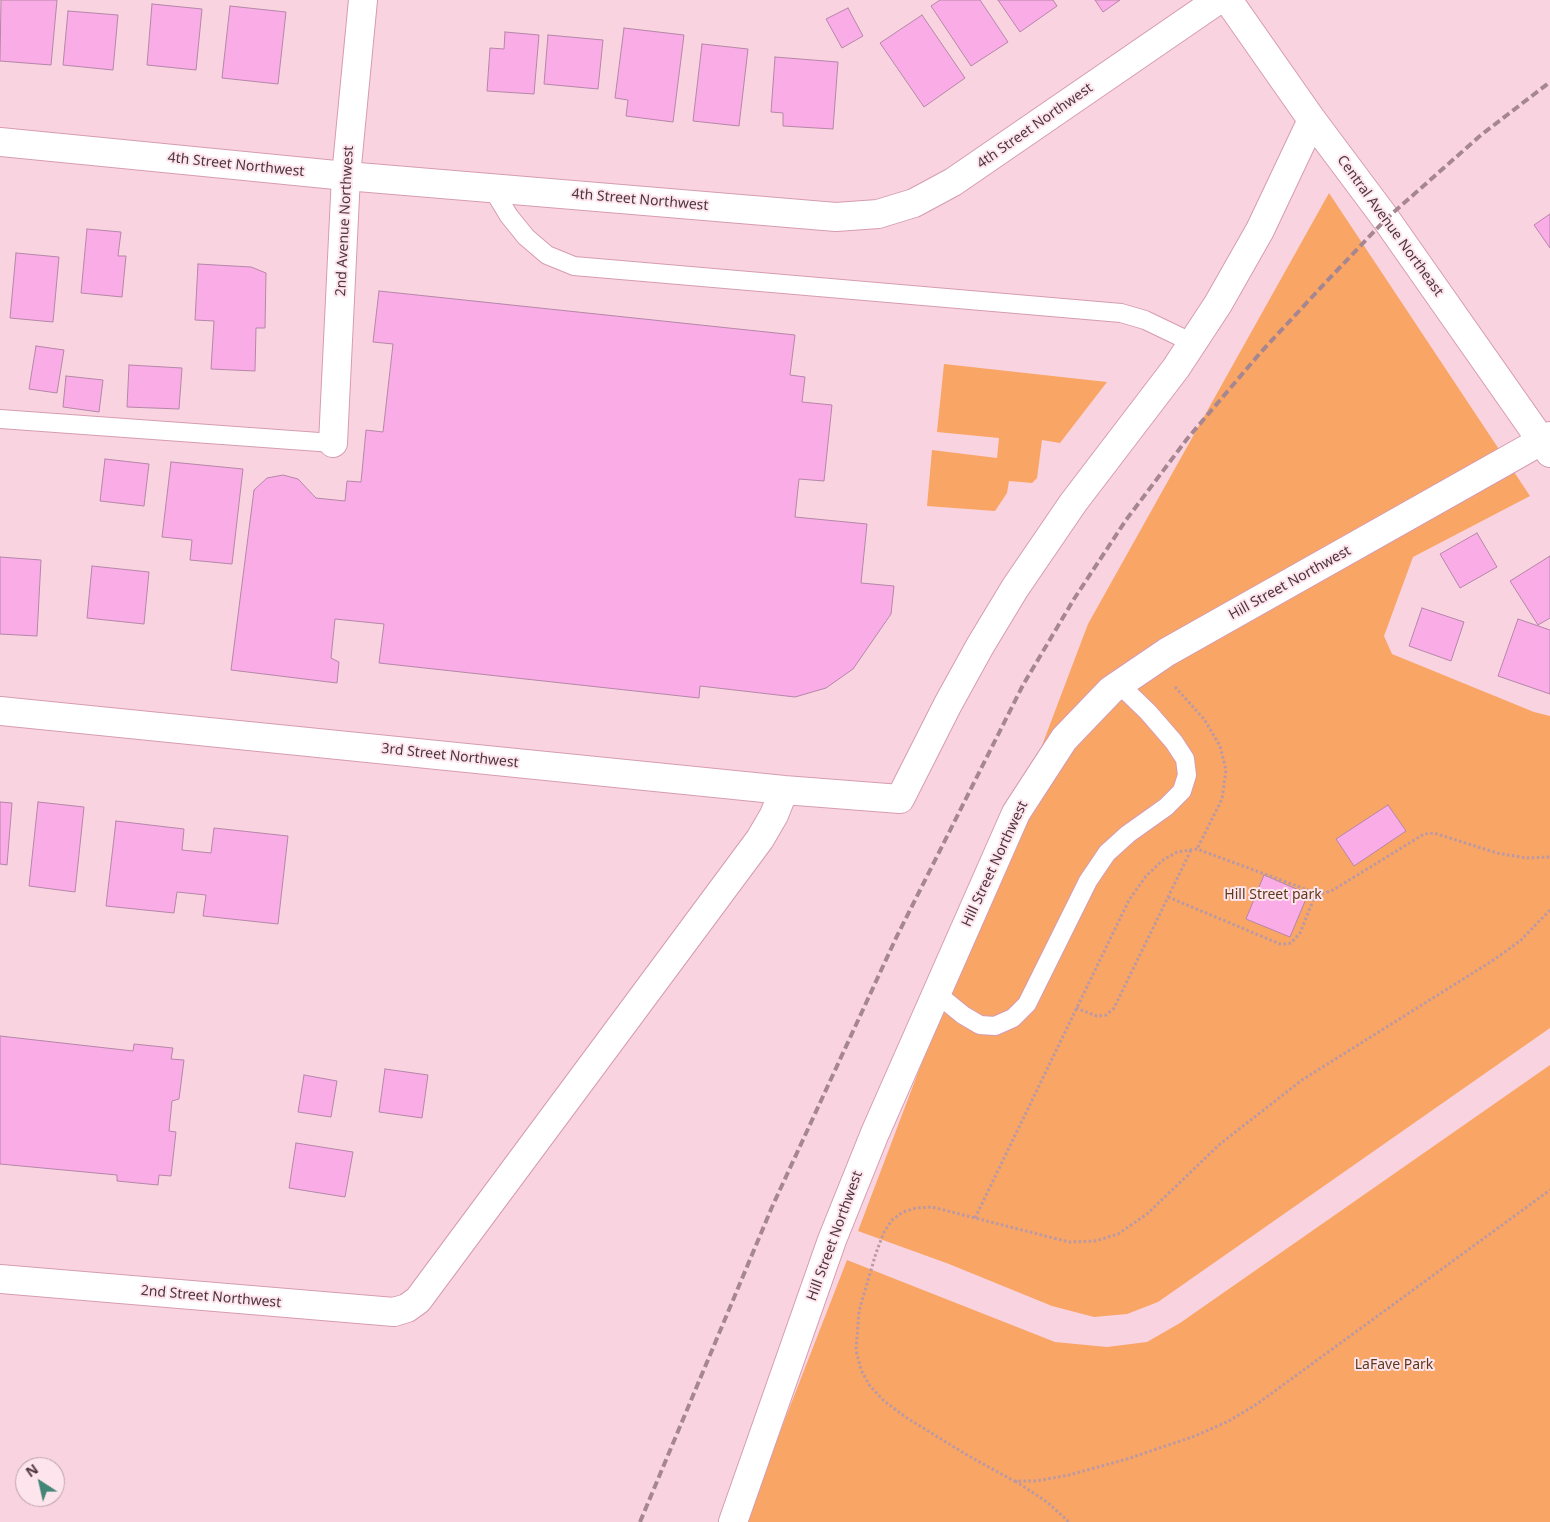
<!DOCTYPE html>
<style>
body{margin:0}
#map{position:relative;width:1550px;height:1522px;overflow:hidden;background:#f9d4e0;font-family:"Noto Sans",sans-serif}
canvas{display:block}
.north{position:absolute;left:15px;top:1457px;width:50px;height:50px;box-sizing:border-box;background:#fee5ed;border:1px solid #b79fa7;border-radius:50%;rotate:325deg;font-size:14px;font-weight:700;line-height:20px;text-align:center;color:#4d353d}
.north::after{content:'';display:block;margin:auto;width:18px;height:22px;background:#438576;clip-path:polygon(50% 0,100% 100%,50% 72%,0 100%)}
</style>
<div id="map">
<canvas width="1550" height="1522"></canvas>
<div class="north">N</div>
</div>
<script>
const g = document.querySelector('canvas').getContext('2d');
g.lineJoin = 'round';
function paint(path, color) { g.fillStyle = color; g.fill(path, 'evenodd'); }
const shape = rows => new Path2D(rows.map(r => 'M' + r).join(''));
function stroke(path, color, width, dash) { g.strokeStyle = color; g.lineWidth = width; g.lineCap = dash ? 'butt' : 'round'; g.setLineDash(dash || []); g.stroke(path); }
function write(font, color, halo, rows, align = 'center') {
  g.font = font + ' "Noto Sans",sans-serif'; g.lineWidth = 4; g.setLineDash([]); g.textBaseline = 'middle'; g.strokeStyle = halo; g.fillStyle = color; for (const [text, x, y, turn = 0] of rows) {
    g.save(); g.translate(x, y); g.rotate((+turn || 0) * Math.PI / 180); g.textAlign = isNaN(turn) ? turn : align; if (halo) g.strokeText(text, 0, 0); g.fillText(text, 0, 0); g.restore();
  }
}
const green = shape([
 [1329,193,1530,496,1413,557,1384,636,1392,654,1534,712,1550,716,1550,1028,1158,1302,1127,1314,1094,1317,1052,1306,949,1264,858,1231,1088,624],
 [944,364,1107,382,1060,443,1042,440,1037,478,1032,483,1009,481,1007,493,995,511,927,506,932,450,997,458,999,438,937,432],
 [1550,1065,1550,1522,745,1522,847,1260,1055,1342,1107,1347,1147,1342,1180,1323]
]);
const building = shape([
 [1,0,57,0,51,65,0,61,1,0],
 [940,0,980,0,1008,42,971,66,931,6,940,0],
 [998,0,1053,0,1057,6,1020,32,998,0],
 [1095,0,1120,0,1103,12,1095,0],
 [152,4,202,9,196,70,147,65,152,4],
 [230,6,286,12,278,84,222,78,230,6],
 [848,8,863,36,842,48,826,19,848,8],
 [68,11,118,15,113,70,63,65,68,11],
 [922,15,965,78,924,107,880,43,922,15],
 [624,28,684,35,673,122,626,116,628,100,615,98,624,28],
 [505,32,539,35,534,94,487,91,490,48,504,49,505,32],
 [548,35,603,40,598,89,544,84,548,35],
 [702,44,748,49,739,126,693,121,702,44],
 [775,57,838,62,833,129,783,126,783,113,771,112,775,57],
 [1550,214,1550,248,1534,225,1550,214],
 [87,229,121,232,118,256,126,256,122,297,81,293,87,229],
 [16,253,59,257,53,322,10,318,16,253],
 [198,264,251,267,266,273,265,328,256,328,255,371,211,369,214,321,195,320,198,264],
 [379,291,795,335,790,375,805,377,802,402,832,405,824,481,799,479,795,517,867,524,861,583,894,586,891,614,853,669,826,688,795,697,700,686,699,698,379,663,384,624,335,619,331,658,339,662,337,683,231,670,254,490,267,478,283,475,298,479,316,498,345,501,347,481,361,482,366,430,383,432,393,344,373,342,379,291],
 [36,346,64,350,57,393,29,389,36,346],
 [129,365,182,368,179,409,127,407,129,365],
 [66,376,103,380,99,412,63,407,66,376],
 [105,459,149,464,144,506,100,501,105,459],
 [171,462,243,469,232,564,190,560,192,540,162,537,171,462],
 [1477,533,1497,567,1460,588,1440,554,1477,533],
 [1550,556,1550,618,1538,625,1510,581,1550,556],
 [0,557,41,560,37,636,0,634,0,557],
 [92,566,149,572,144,624,87,618,92,566],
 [1422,608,1464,622,1451,661,1409,646,1422,608],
 [1518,619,1550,630,1550,694,1498,676,1518,619],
 [0,802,12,803,7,865,0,864,0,802],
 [38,802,84,807,75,892,29,886,38,802],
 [1388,805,1406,831,1354,866,1336,839,1388,805],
 [116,821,184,829,182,850,211,853,214,828,288,836,278,924,203,916,206,895,177,892,174,913,106,906,116,821],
 [1264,875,1308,894,1290,937,1246,919,1264,875],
 [0,1036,133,1051,134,1044,173,1048,171,1059,184,1060,179,1099,172,1101,169,1131,176,1132,171,1176,159,1175,158,1185,117,1181,117,1175,0,1164,0,1036],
 [385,1069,428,1075,422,1118,379,1112,385,1069],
 [304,1075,337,1081,331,1117,298,1112,304,1075],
 [296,1143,353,1152,345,1197,289,1188,296,1143]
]);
const path = shape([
 [1175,687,1204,719,1220,746,1226,770,1222,799,1197,849],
 [1168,897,1280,944,1285,944,1291,943,1300,933,1316,893],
 [1550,910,1520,941,1492,961,1302,1080,1220,1144,1147,1214,1118,1234,1095,1241,1069,1242,932,1207,916,1208,903,1212,892,1220,884,1232,876,1253,859,1311,856,1350,861,1370,870,1386,884,1401,907,1418,967,1455,1014,1481,1036,1481,1069,1475,1127,1459,1195,1436,1227,1422,1257,1404,1550,1190],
 [1076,1008,1097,1016,1106,1015,1114,1008,1191,850],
 [975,1218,1129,900,1146,876,1163,860,1177,852,1197,849,1316,893,1325,893,1333,890,1424,834,1434,833,1497,853,1526,858,1550,857],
 [1015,1481,1047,1502,1069,1522]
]);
const service = shape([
 [492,188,509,216,526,237,547,255,574,266,1121,313,1145,320,1193,343],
 [0,419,333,443],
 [936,993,963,1015,980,1025,995,1026,1013,1018,1027,1004,1088,881,1107,853,1128,834,1166,807,1182,791,1187,775,1185,759,1174,742,1148,712,1119,684]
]);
const minor = shape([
 [1228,0,1312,120,1386,219,1550,453],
 [333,443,346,176,363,0],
 [0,711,784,790,900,799,948,704,980,646,1015,588,1073,503,1176,368,1218,304,1260,230,1312,120],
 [0,1279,394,1312,407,1308,418,1300,760,839,774,815,784,790],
 [733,1522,832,1240,875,1133,1016,813,1064,739,1111,690,1167,652,1550,436]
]);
const primary = shape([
 [0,142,346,176,836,217,878,214,914,203,953,182,1218,0]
]);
const rail = shape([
 [640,1522,772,1207,896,938,1023,685,1074,599,1126,520,1187,439,1261,352,1326,282,1386,219,1481,135,1550,82]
]);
const streetNames = [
 ["4th Street Northwest",1035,126,-35],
 ["4th Street Northwest",236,165,6],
 ["4th Street Northwest",640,200,5],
 ["2nd Avenue Northwest",345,221,-87],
 ["Central Avenue Northeast",1390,226,54],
 ["Hill Street Northwest",1290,583,-29],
 ["3rd Street Northwest",450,756,6],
 ["Hill Street Northwest",995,864,-65],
 ["Hill Street Northwest",835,1236,-70],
 ["2nd Street Northwest",211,1297,5]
];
const parkNames = [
 ["Hill Street park",1273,895],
 ["LaFave Park",1394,1365]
];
paint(green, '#f9a566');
paint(building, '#faace6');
stroke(building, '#b586a8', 1);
stroke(service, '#d69cb0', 20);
stroke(minor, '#d69cb0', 30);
stroke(primary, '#d69cb0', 30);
stroke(path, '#ba99a4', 3, [2.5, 2.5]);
stroke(service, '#fff', 18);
stroke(minor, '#fff', 28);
stroke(primary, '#fff', 28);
stroke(rail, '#a68791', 4, [8, 4]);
write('14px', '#4d353d', '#fee5ed', streetNames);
write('14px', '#5f391b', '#fee5ed', parkNames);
</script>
